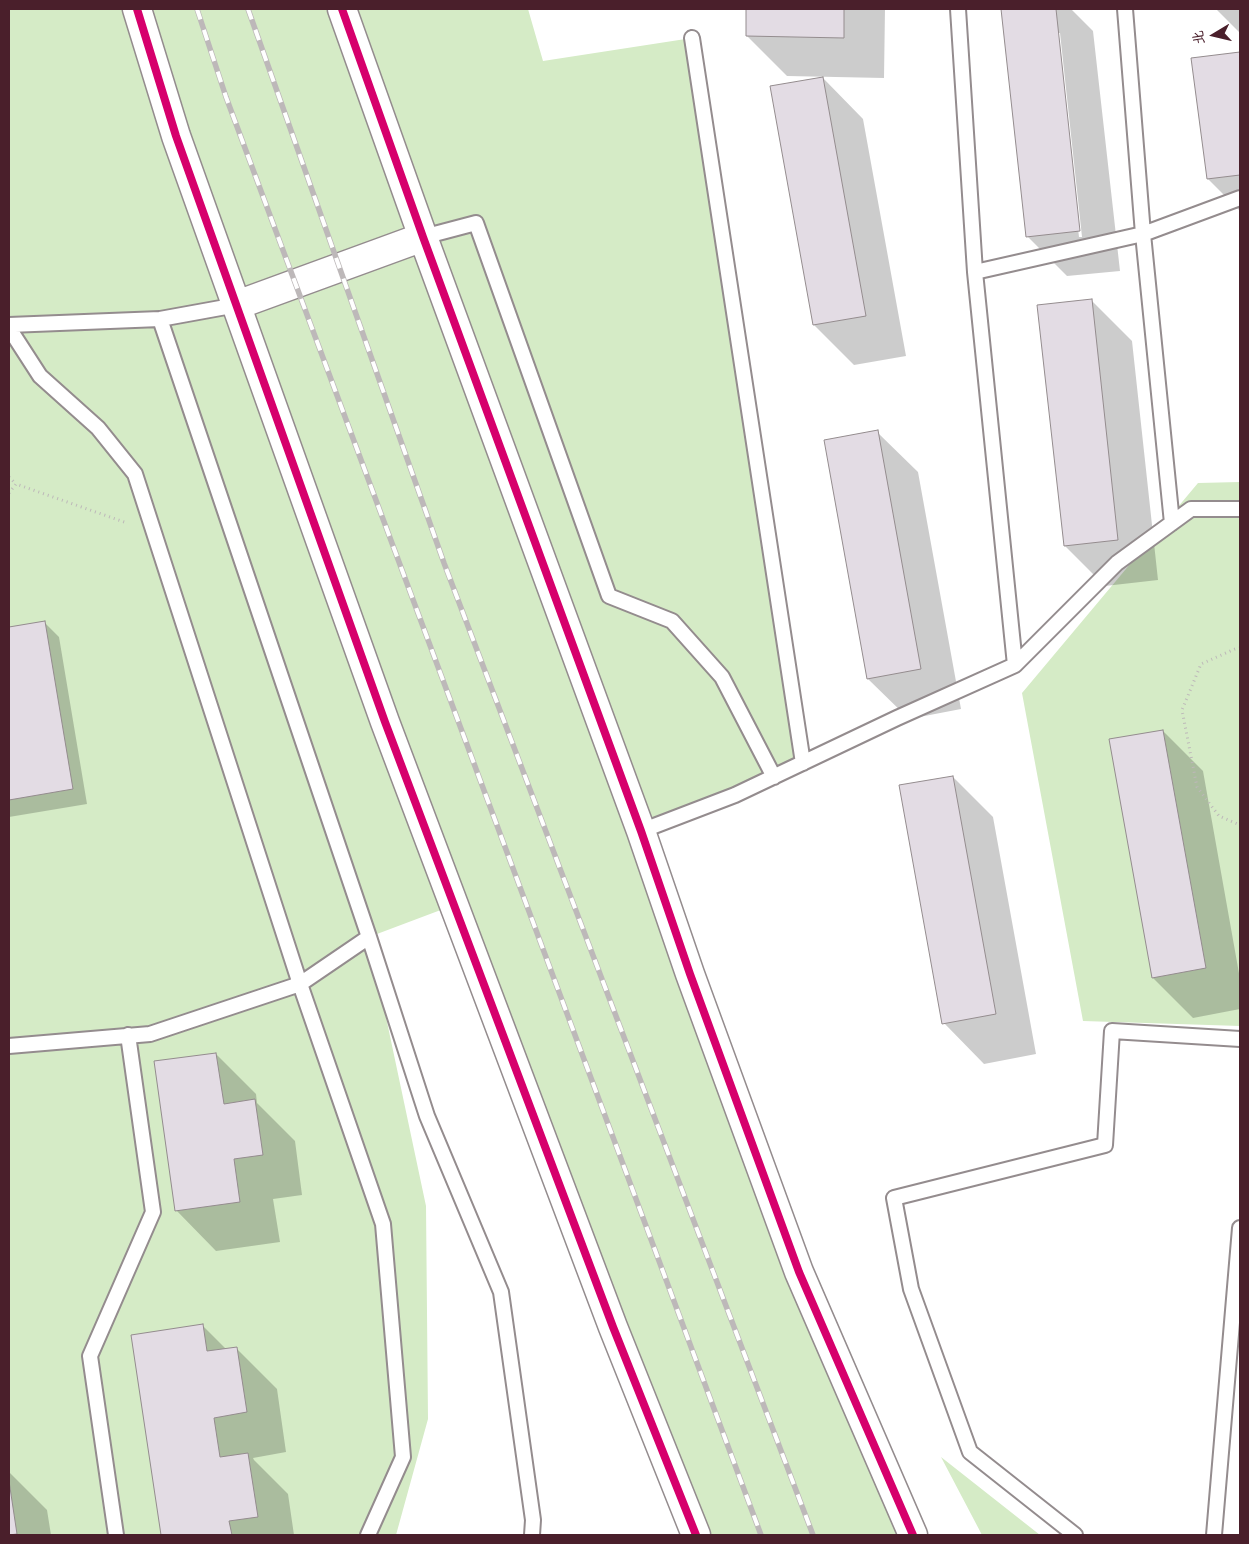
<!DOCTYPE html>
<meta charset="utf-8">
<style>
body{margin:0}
#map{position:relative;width:1249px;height:1544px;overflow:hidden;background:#fff;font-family:Itim,"LXGW WenKai TC",sans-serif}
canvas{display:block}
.frame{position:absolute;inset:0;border:10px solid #4a1f2b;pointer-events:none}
.north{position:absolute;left:1189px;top:10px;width:50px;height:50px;-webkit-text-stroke:4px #fff;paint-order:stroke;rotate:261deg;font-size:14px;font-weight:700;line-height:20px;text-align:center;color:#4a1f2b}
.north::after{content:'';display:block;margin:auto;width:18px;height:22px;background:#4a1f2b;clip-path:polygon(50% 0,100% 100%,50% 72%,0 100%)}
</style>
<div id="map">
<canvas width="1249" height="1544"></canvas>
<div class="frame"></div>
<div class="north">北</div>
</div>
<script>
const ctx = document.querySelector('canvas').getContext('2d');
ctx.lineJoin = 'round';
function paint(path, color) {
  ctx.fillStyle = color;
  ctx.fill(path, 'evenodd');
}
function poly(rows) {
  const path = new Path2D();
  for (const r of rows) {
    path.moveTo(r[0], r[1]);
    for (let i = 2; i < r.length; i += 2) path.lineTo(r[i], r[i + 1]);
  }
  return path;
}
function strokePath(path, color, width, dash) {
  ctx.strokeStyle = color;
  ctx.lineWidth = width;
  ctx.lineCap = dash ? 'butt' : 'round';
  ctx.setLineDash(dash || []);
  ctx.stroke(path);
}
paint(poly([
 [9,9,528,9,543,61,692,38,803,763,641,831,913,1535,696,1535,454,905,369,937,426,1206,428,1419,396,1535,9,1535],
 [1240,482,1240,1026,1083,1021,1022,693,1198,483],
 [941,1457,1040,1535,982,1535]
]), '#d5ebc6');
paint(poly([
 [748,9,885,9,884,78,787,76,747,36],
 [1002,9,1071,9,1093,31,1120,271,1067,276,1027,236],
 [1057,33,1060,33,1082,237,1079,237],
 [1216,9,1240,9,1240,33],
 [1240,53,1240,211,1208,179,1192,59],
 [823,78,863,119,906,356,854,365,814,325],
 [1091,300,1132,341,1158,580,1105,586,1065,546],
 [877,432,918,472,961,709,909,719,868,679],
 [44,622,59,637,87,804,9,817,9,628],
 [1163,731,1203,771,1240,979,1240,1009,1193,1018,1153,978],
 [953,777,993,817,1036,1054,984,1064,944,1023],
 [216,1054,256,1094,257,1103,295,1141,302,1195,273,1199,280,1242,216,1251,176,1210],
 [202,1325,227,1350,236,1348,277,1389,286,1452,253,1458,254,1460,288,1494,294,1535,162,1535,132,1336],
 [9,1472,47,1510,51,1535,9,1535]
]), '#0003');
const building = poly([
 [746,9,844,9,844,38,746,36,746,9],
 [1001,9,1056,9,1080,231,1026,237,1001,9],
 [1240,52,1240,175,1207,179,1191,58,1240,52],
 [823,77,866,316,813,325,770,86,823,77],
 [1092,299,1118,540,1064,546,1037,305,1092,299],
 [878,430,921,669,867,679,824,440,878,430],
 [45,621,73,789,9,800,9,627,45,621],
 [1163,730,1206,968,1152,978,1109,739,1163,730],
 [953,776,996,1014,942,1024,899,785,953,776],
 [216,1053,224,1104,255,1099,263,1155,234,1159,240,1202,175,1211,154,1061,216,1053],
 [203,1324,207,1351,237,1347,247,1412,214,1418,220,1457,248,1453,258,1517,229,1521,232,1535,161,1535,131,1335,203,1324],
 [9,1481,17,1534,9,1535,9,1481]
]);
paint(building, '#e3dce4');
strokePath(building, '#948c8e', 1);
const lane = poly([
 [958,9,975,272,1015,665],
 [1125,9,1143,234,1172,523],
 [692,38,803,763],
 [423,237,476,223,609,596,672,621,722,677,774,777],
 [975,272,1143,234,1240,198],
 [160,319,369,937,427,1116,501,1292,533,1520,532,1535],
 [9,325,160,319,237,305],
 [9,328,40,376,98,428,135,474,300,984,383,1224,403,1457,368,1535],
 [641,831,735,795,897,718,1015,665,1117,563,1191,509,1240,509],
 [9,1046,150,1034,300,984,369,937],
 [116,1535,90,1356,153,1212,128,1035],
 [1075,1535,970,1452,911,1289,894,1198,1105,1145,1112,1031,1240,1039],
 [1214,1535,1240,1228]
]);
const secondary = poly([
 [137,9,176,136,385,722,613,1327,696,1535],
 [342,9,423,237,641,831,690,974,799,1272,913,1535],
 [237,305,423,237]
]);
strokePath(lane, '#948c8e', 18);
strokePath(secondary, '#948c8e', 31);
strokePath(poly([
 [9,477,16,484],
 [9,493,16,484,127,523],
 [1240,648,1235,649,1201,664,1182,710,1197,787,1219,816,1240,825]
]), '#bdb8b9', 3, [1, 4]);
strokePath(lane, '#fff', 14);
strokePath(secondary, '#fff', 28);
const rail = poly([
 [197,9,226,97,761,1535],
 [248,9,444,563,813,1535]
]);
strokePath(rail, '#bdb8b9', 5.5);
strokePath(rail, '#fff', 4, [11]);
strokePath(poly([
 [137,9,176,136,385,722,613,1327,696,1535],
 [342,9,423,237,641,831,690,974,799,1272,913,1535]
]), '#d6006c', 8);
</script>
